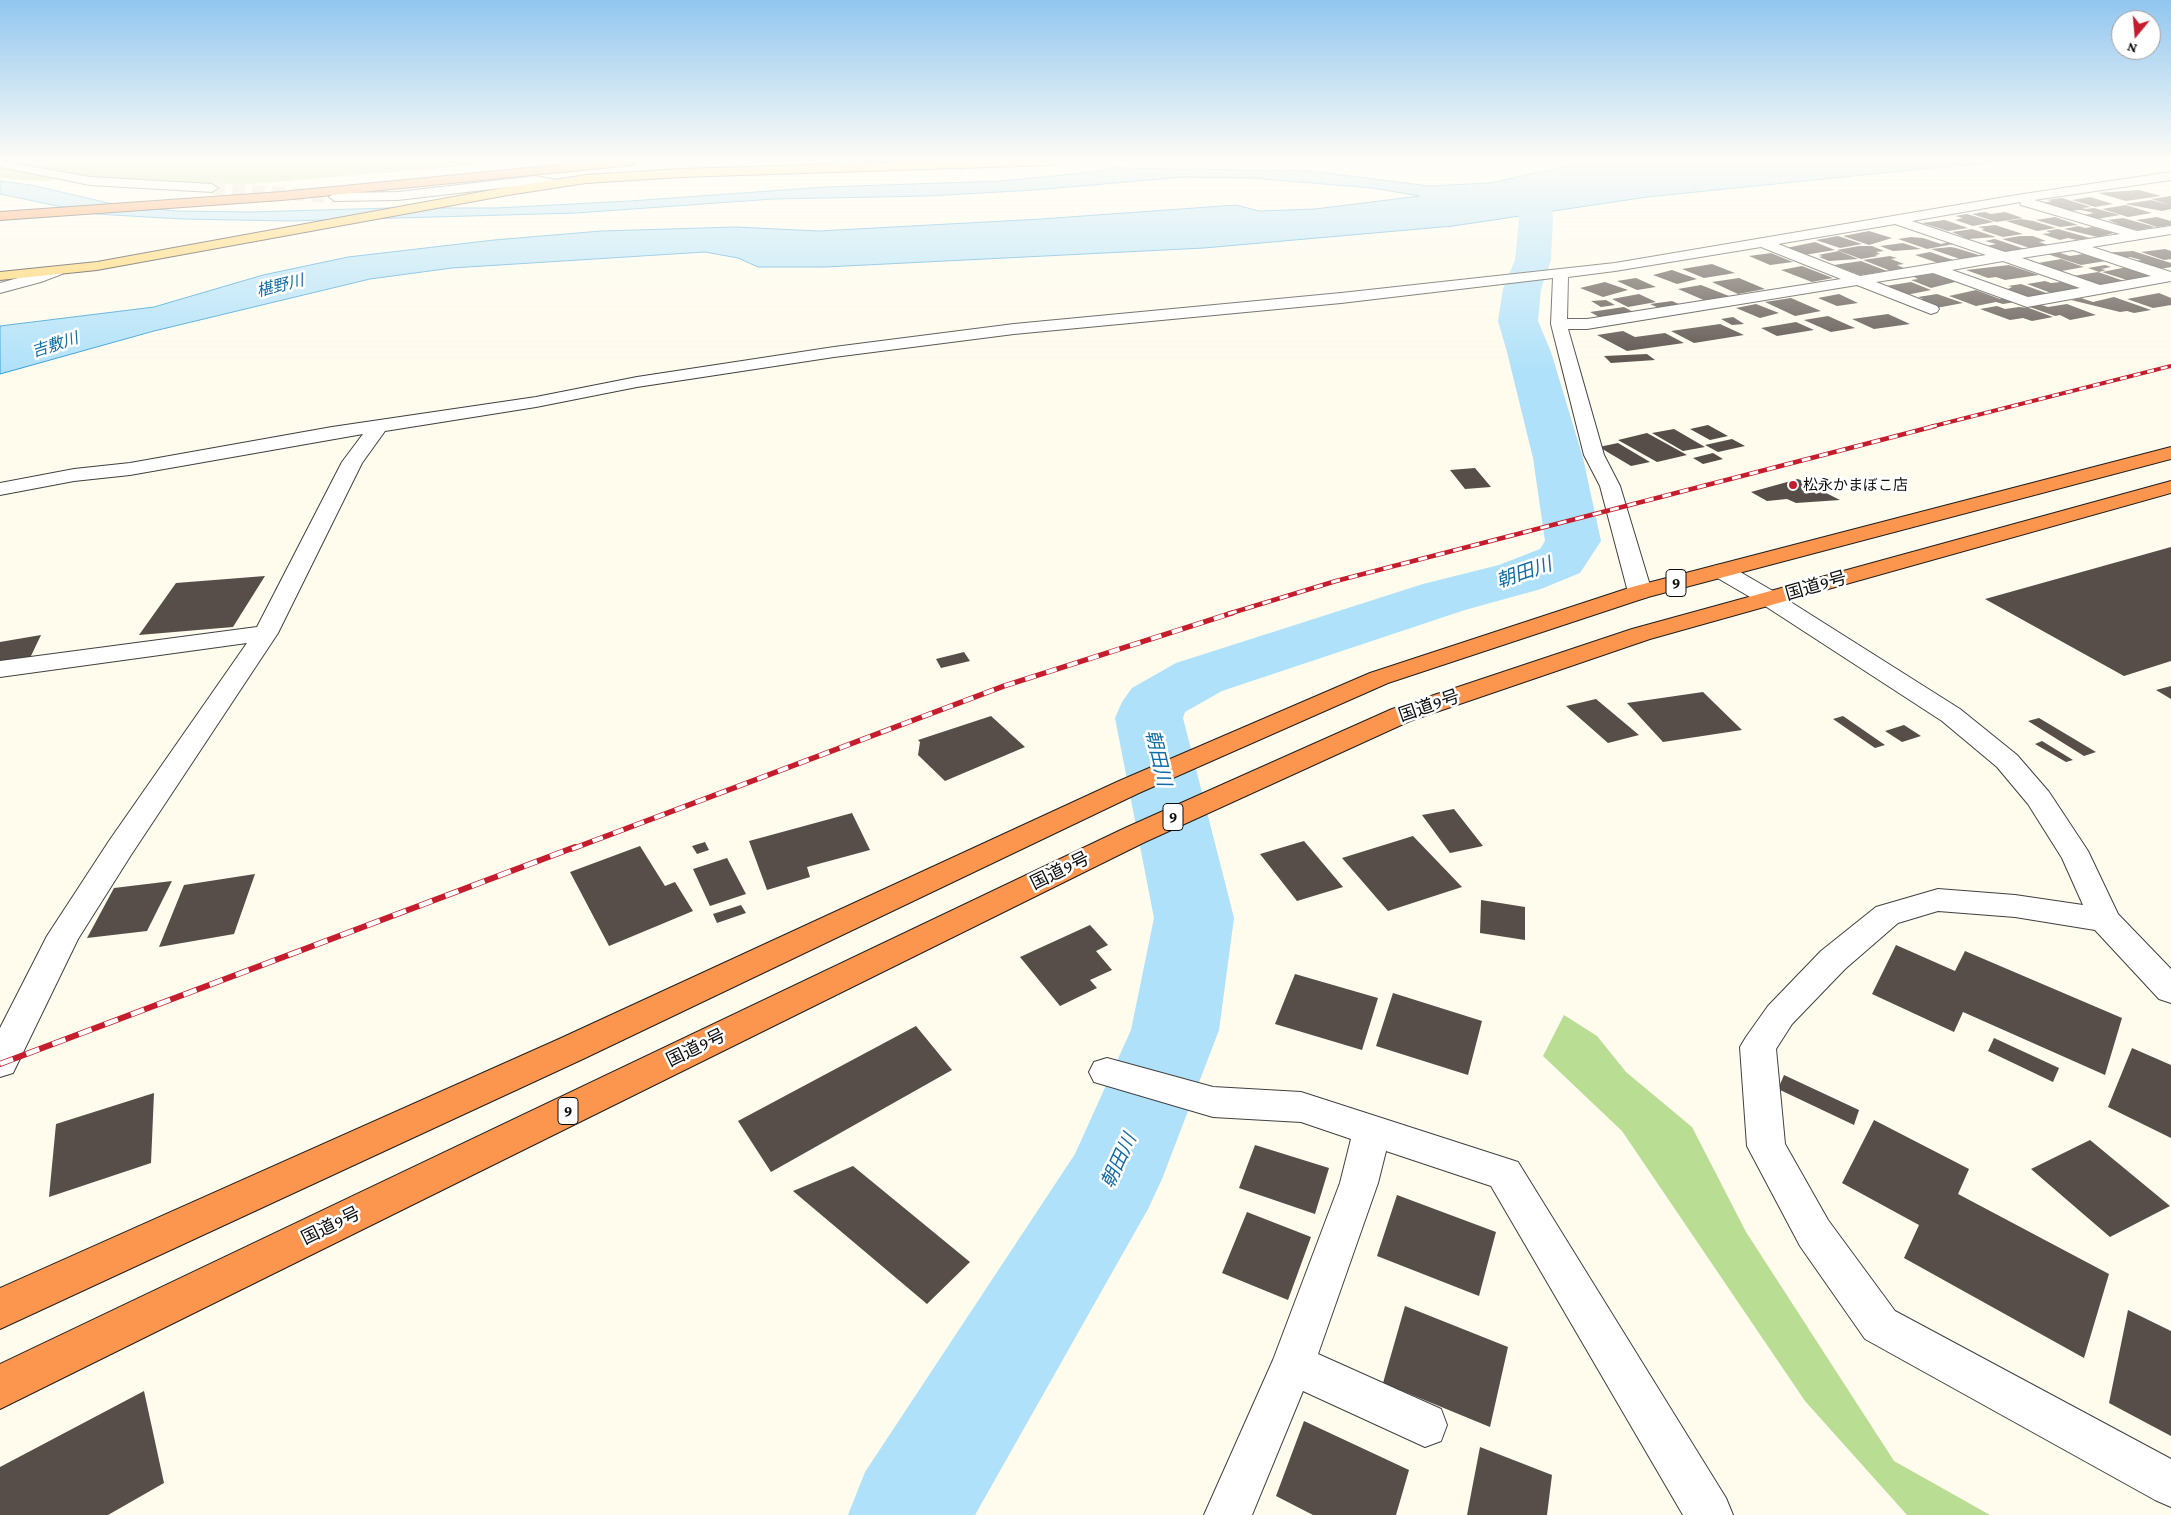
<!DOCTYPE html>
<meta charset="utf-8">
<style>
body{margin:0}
#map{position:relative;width:2171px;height:1515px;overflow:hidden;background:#fffbed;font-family:"Crimson Pro",serif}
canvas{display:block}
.north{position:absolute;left:2111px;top:10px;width:50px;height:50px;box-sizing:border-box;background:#fff;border:1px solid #9e9e9e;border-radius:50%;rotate:197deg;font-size:14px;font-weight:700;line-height:20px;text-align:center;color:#0d0d0d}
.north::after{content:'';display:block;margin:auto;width:18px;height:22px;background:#c51d2d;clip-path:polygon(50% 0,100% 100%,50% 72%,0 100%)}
</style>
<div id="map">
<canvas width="2171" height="1515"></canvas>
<div class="north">N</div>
</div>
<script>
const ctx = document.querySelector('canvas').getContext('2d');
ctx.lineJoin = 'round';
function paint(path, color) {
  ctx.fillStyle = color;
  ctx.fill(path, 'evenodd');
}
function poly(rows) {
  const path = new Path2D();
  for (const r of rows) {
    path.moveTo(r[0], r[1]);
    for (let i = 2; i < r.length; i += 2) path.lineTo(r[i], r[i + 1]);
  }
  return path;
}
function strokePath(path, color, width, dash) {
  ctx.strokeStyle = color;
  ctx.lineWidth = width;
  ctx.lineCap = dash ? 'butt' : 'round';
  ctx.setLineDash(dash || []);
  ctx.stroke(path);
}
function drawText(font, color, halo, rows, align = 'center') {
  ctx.font = font + ' "Crimson Pro","Noto Sans JP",serif';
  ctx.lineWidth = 5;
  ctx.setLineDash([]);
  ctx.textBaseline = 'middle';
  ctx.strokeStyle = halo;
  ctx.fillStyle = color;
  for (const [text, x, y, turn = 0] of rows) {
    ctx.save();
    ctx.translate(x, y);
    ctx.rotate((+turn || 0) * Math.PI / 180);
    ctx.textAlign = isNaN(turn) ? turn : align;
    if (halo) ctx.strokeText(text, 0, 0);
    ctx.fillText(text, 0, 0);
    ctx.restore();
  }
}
paint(poly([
 [0,161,526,161,250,184,141,183,90,179,73,174,49,181,21,180,0,177],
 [1564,1015,1597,1036,1626,1072,1692,1127,1746,1232,1894,1461,1990,1515,1907,1515,1805,1401,1622,1131,1543,1056]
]), '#b8dd93');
const water = poly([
 [1612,161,2001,161,1647,197,1453,226,1204,248,826,267,758,267,738,258,705,252,452,268,370,279,154,331,0,374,0,326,154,307,263,275,348,257,494,240,601,231,736,227,819,231,1041,219,1236,205,1259,211,1315,209,1420,196,1372,188,1251,178,1183,177,1035,190,927,196,774,199,576,213,291,221,181,219,96,214,0,194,0,181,31,185,113,204,176,211,250,212,390,208,496,208,630,201,826,187,1001,181,1084,173,1114,168,1311,171,1429,186,1490,183,1576,164,1612,161]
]);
paint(water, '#afe1fa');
strokePath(water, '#329cd5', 1);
paint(poly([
 [1535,189,1547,192,1551,199,1553,219,1551,260,1541,289,1538,321,1551,352,1583,458,1601,541,1580,573,1541,589,1465,610,1222,691,1185,712,1183,718,1234,918,1219,1030,1162,1179,1148,1209,975,1515,848,1515,865,1472,1075,1154,1131,1030,1154,918,1115,718,1122,702,1132,688,1176,663,1423,584,1499,565,1540,549,1545,541,1533,458,1507,352,1498,321,1503,289,1515,260,1519,219,1519,199,1523,192,1535,189]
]), '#afe1fa');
paint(poly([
 [2139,190,2161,196,2126,201,2098,193],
 [2171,196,2171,205,2151,199],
 [2090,197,2113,204,2095,207,2072,200],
 [2062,198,2091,207,2082,208,2086,209,2094,208,2120,215,2097,219,2084,215,2094,213,2081,210,2066,211,2043,203,2052,201,2047,200],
 [2151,200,2171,205,2171,209,2162,211,2125,204],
 [2126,205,2152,213,2128,217,2102,209],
 [1985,212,1991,214,2005,212,2023,218,1996,222,1972,214],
 [1967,214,1994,222,1973,226,1955,220,1963,218,1955,216],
 [2055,217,2078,225,2060,227,2036,220],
 [2157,217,2171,221,2171,225,2157,227,2136,220],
 [2123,218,2155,227,2139,230,2127,228,2108,220],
 [2021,219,2033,221,2056,228,2037,231,2006,221],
 [1945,220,1968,228,1948,231,1922,223],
 [1995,225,2023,234,2003,237,1981,230,1985,229,1978,227],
 [2078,226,2085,228,2092,227,2114,233,2098,237,2064,229],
 [1972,229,1996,237,1968,239,1952,232],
 [2058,229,2090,238,2077,240,2068,238,2060,240,2042,234,2051,233,2046,231],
 [1869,231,1892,238,1869,245,1843,236],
 [1838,236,1862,244,1840,248,1816,240],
 [2020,236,2033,236,2046,241,2039,242,2048,245,2030,248,2002,239],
 [1911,237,1923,238,1941,244,1949,242,1954,244,1927,249,1898,239],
 [1995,239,2025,249,2004,252,1986,246,1996,244,1985,241],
 [1815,242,1835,250,1804,255,1786,248],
 [1903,243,1921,249,1893,251,1880,246],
 [1859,246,1872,246,1884,251,1876,252,1880,254,1875,255,1878,256,1861,259,1837,250],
 [1950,247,1956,248,1982,256,1960,259,1931,249],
 [2165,249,2171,251,2171,259,2164,260,2141,252],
 [1839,251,1858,259,1829,261,1819,257,1823,256,1818,255],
 [2133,251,2171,263,2171,267,2154,270,2130,262,2141,260,2130,257,2117,259,2101,253],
 [1930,252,1953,260,1938,263,1915,255],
 [2057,252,2070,256,2083,254,2106,261,2081,265,2047,254],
 [1771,253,1793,262,1770,265,1749,256],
 [1890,256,1897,258,1891,259,1904,264,1897,265,1906,269,1891,271,1863,260],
 [2061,259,2084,267,2056,272,2038,265,2043,264,2038,263],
 [1861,261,1887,271,1860,275,1834,265],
 [1712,264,1735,273,1704,278,1682,269],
 [2009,265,2039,275,2005,280,1996,277,1988,278,1966,270],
 [2105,265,2111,267,2101,269,2106,270,2099,272,2088,268],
 [1802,266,1833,278,1812,282,1781,270],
 [2127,267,2147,273,2143,274,2149,276,2127,280,2102,272],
 [1672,270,1697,279,1677,284,1653,275],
 [2098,272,2124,281,2098,285,2073,276],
 [1936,273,1959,281,1931,288,1911,280,1918,279,1912,276],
 [1636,278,1656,287,1637,290,1617,281],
 [1739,278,1765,289,1738,294,1712,282],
 [2045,281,2051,283,2061,282,2080,288,2051,293,2027,284],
 [1605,282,1628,290,1603,297,1580,288],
 [1911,282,1931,290,1906,295,1886,286],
 [2021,284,2052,295,2024,298,2004,291,2012,287,2008,286],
 [1701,285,1729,296,1706,301,1678,289],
 [1976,290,2000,299,2004,298,2015,302,2003,304,1996,302,1976,306,1949,296],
 [2159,293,2171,298,2171,305,2153,308,2127,299],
 [1639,294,1656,302,1628,307,1612,299],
 [1839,294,1858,303,1837,306,1818,298],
 [1937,294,1963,303,1936,308,1916,300,1923,299,1918,297],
 [2114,297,2151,310,2134,313,2127,311,2120,312,2071,300,2081,298,2093,302],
 [1791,298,1821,311,1795,316,1765,302],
 [1606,300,1615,305,1601,307,1591,301],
 [1672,301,1681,305,1659,308,1650,304],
 [1756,304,1779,313,1760,318,1736,308],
 [2038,304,2048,307,2067,304,2096,315,2070,320,2060,315,2055,316,2027,306],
 [1997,306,2005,309,2019,307,2029,308,2053,317,2032,321,2023,318,2010,320,1980,309],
 [1624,307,1635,313,1601,318,1590,312],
 [1888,314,1910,324,1874,329,1852,319],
 [1828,316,1855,328,1831,332,1804,320],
 [1733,317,1744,324,1732,325,1721,319],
 [1796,322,1814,330,1777,336,1761,328],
 [1720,324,1744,335,1694,343,1671,331],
 [1623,331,1635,337,1665,333,1684,343,1627,351,1597,335],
 [1647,354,1655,360,1611,363,1604,356],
 [1708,425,1728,436,1710,440,1690,429],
 [1674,429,1705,447,1683,451,1652,433],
 [1647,433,1687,455,1657,462,1618,440],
 [1732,439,1745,446,1718,452,1705,445],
 [1618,443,1650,462,1631,466,1599,447],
 [1713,453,1723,459,1703,464,1693,458],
 [1475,468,1491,487,1465,489,1450,470],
 [1798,479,1840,500,1796,503,1787,499,1767,501,1751,492],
 [2171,547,2171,661,2124,676,1985,599],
 [265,576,233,627,139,635,176,583],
 [41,635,30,658,0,663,0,642],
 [964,652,970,661,941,668,936,659],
 [2171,686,2171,699,2156,690],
 [1703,692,1742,730,1663,742,1627,703],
 [1596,699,1639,735,1608,743,1566,706],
 [991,716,1025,747,945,781,918,755,920,742,918,740],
 [1843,716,1885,745,1875,748,1833,719],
 [2039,718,2096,752,2084,756,2028,721],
 [1904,725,1921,736,1902,742,1885,731],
 [2042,741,2073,760,2066,762,2035,744],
 [1454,809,1483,846,1450,853,1422,815],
 [852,813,870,850,807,867,810,877,767,890,749,841],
 [1413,836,1462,887,1388,911,1342,858],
 [1304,841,1343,887,1297,901,1260,854],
 [705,842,709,850,697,854,692,846],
 [640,846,665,886,675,882,693,911,609,946,570,872],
 [727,858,746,894,710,906,693,869],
 [255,874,234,934,159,947,184,885],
 [172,881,147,931,87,938,114,888],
 [1481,900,1525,907,1525,940,1480,933],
 [741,905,746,913,717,923,713,914],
 [1090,925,1108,945,1096,951,1112,970,1090,980,1097,988,1060,1006,1020,957],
 [1896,945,1955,971,1965,951,2122,1018,2105,1075,1963,1012,1954,1032,1872,994],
 [1295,974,1378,998,1362,1050,1275,1024],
 [1393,993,1482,1021,1468,1075,1376,1046],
 [916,1026,952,1070,771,1172,738,1121],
 [1994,1038,2059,1068,2053,1082,1988,1051],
 [2132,1048,2171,1065,2171,1138,2108,1107],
 [1784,1075,1859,1110,1854,1125,1778,1089],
 [154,1093,151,1163,49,1197,56,1124],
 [1874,1120,1969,1169,1958,1194,2109,1274,2084,1358,1904,1258,1919,1225,1842,1183],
 [2090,1140,2170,1206,2110,1237,2031,1169],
 [1255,1145,1329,1168,1315,1214,1239,1188],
 [853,1166,970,1262,927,1304,793,1191],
 [1397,1195,1496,1232,1479,1296,1377,1256],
 [1247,1212,1311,1237,1288,1300,1222,1273],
 [1405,1306,1508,1347,1490,1427,1383,1383],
 [2128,1310,2171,1331,2171,1436,2109,1403],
 [144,1391,164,1483,108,1515,0,1515,0,1467],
 [1304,1421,1409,1470,1396,1515,1313,1515,1276,1496],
 [1480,1447,1552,1475,1547,1515,1467,1515]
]), '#574d49');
strokePath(poly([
 [212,188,335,197]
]), '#dbd7cb', 13, [13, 7]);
const minor = poly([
 [0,161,90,177,212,184,218,188,212,192,90,185,0,167,0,161],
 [2171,172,2171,180,2034,200,2137,231,2171,226,2171,234,2092,247,2171,272,2171,281,2027,307,1933,273,1876,282,1937,306,1939,309,1937,312,1931,314,1857,285,1587,329,1568,329,1604,455,1620,486,1652,592,1648,597,1640,599,1632,597,1628,592,1600,486,1584,455,1551,324,1553,278,1341,303,1014,334,834,357,637,387,536,407,385,431,362,463,278,633,131,855,78,939,13,1073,0,1077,0,1028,47,936,109,841,247,643,0,677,0,661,257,627,342,462,363,434,130,475,74,481,0,495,0,483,74,469,130,463,332,427,536,397,637,377,834,347,1014,324,1341,293,1615,263,2017,195,2171,172],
 [2020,202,2021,205,2120,234,2005,252,1912,221,2020,202],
 [1895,224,1986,255,1860,276,1778,244,1895,224],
 [1761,247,1841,279,1587,319,1567,319,1568,277,1615,271,1761,247],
 [2073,250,2151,276,2100,285,2022,258,2073,250],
 [2003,261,2080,288,2028,297,1952,270,2003,261],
 [535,176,557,180,559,183,553,187,535,184,398,200,335,201,329,197,335,193,398,192,535,176],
 [57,267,62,268,64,271,62,274,41,282,0,293,0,283,57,267],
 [1722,564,1730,566,1778,594,1960,709,2017,755,2049,792,2088,851,2118,914,2171,969,2171,1003,2159,999,2095,930,2015,917,1938,911,1898,923,1845,969,1792,1024,1776,1049,1785,1144,1828,1220,1895,1311,2171,1459,2171,1507,2155,1500,1865,1339,1800,1246,1747,1146,1740,1047,1746,1037,1768,1006,1821,951,1876,907,1938,889,2015,895,2083,905,2062,858,2028,804,1997,767,1942,721,1762,604,1714,576,1711,571,1714,566,1722,564],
 [1107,1058,1213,1087,1301,1092,1518,1162,1726,1498,1733,1515,1683,1515,1491,1186,1386,1151,1378,1183,1318,1354,1441,1409,1447,1425,1441,1441,1425,1447,1303,1391,1252,1515,1204,1515,1273,1360,1340,1183,1351,1139,1301,1122,1213,1117,1094,1082,1089,1072,1094,1062,1107,1058]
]);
const major = poly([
 [953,161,1057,161,1051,165,681,177,586,183,508,195,97,270,0,280,0,272,97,262,508,187,586,175,681,169,953,161]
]);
const highway = poly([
 [600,161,638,161,632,165,282,200,0,220,0,212,282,192,600,161],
 [2171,447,2171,459,1648,597,1388,683,1139,793,583,1059,0,1329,0,1288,559,1039,1119,781,1370,673,1632,587,2171,447],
 [2171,481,2171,493,1650,639,1410,721,1145,842,0,1409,0,1364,1125,828,1392,709,1632,629,2171,481]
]);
strokePath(minor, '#404040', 2);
strokePath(major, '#1e1e1e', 2);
strokePath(highway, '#1e1e1e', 2);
paint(minor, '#fff');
paint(major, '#ffd05d');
paint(highway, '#fc954e');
const railFar3 = poly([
 [1930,427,2171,366]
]);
const railFar2 = poly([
 [1228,614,1336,581,1935,426]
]);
const railFar1 = poly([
 [572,849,1004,686,1232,613]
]);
const rail = poly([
 [0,1064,575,847]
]);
strokePath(railFar3, '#c51d2d', 4);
strokePath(railFar2, '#c51d2d', 4.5);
strokePath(railFar1, '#c51d2d', 5.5);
strokePath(rail, '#c51d2d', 6);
strokePath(railFar3, '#fff', 2.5, [7]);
strokePath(railFar2, '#fff', 3, [9]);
strokePath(railFar1, '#fff', 4, [11]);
strokePath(rail, '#fff', 4.5, [14]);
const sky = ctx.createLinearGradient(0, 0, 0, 373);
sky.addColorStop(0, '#91c6ef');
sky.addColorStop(0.43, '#fffdf7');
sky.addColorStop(1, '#fffdf700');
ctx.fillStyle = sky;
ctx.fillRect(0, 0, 2171, 373);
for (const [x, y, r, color] of [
 [1793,485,5,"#c51d2d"]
]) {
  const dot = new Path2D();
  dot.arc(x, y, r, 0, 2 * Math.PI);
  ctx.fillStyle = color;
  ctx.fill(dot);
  strokePath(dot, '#fff', 2);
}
drawText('15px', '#0d0d0d', '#fff', [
 ["松永かまぼこ店",1803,485]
], 'left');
drawText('italic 16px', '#0f6ca6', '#fff', [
 ["椹野川",280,286,-14],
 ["吉敷川",55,345,-18]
]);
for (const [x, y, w] of [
 [1676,583,20],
 [1173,817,20],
 [568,1111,20]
]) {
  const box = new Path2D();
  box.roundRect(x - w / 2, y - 13.5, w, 27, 4);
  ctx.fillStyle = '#fff';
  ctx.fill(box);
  strokePath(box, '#0d0d0d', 1);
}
drawText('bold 16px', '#0d0d0d', null, [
 ["9",1676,583],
 ["9",1173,817],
 ["9",568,1111]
]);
drawText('18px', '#0d0d0d', '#fff', [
 ["国道9号",1816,586,-16],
 ["国道9号",1429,706,-19],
 ["国道9号",1060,871,-26],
 ["国道9号",696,1048,-26],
 ["国道9号",331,1226,-26]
]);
drawText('italic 19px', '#0f6ca6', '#fff', [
 ["朝田川",1524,573,-19],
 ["朝田川",1158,758,77],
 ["朝田川",1119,1161,-65]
]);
</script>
